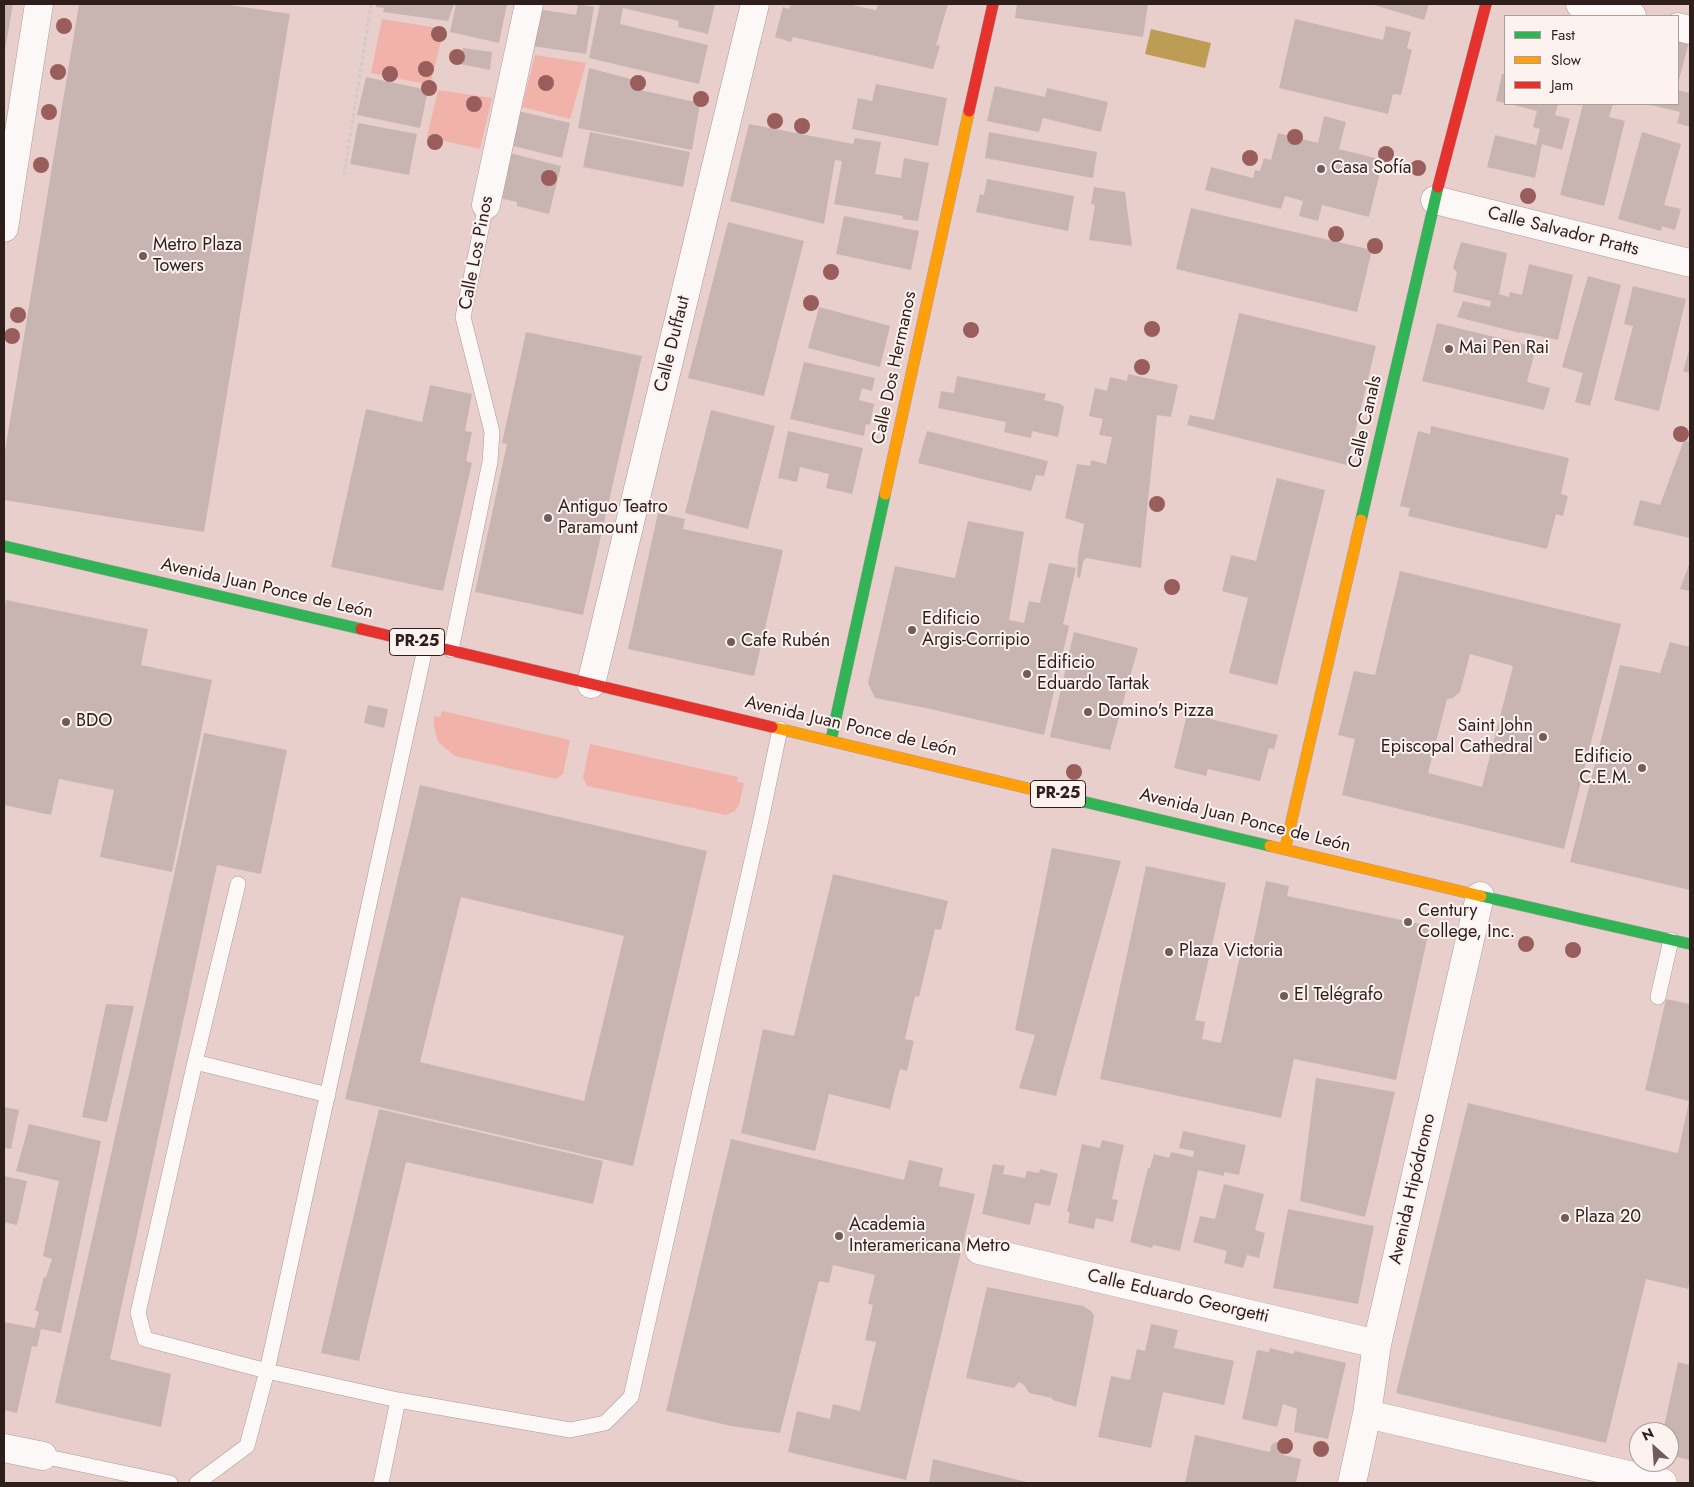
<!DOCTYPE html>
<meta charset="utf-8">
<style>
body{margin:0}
#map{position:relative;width:1694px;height:1487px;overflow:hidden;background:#e8cfcc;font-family:Jost,sans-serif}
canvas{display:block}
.frame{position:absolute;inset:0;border:5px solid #2f1f1c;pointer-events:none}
.legend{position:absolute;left:1504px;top:15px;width:175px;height:90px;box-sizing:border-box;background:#fcf2f0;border:1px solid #aa9e9b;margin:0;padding:6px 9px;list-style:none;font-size:15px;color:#2f1f1c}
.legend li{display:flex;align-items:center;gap:10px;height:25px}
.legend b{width:25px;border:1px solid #aa9e9b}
.north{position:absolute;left:1629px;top:1422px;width:50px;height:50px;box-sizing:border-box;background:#fcf2f0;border:1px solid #aa9e9b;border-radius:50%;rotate:334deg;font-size:14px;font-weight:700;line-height:20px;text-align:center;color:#2f1f1c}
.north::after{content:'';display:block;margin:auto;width:18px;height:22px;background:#705d5a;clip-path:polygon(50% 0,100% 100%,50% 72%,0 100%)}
</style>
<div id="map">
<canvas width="1694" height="1487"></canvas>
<div class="frame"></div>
<ul class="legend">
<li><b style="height:6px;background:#30b455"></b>Fast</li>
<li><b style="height:6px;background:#ff9f0a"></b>Slow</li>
<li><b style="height:6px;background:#e5322d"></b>Jam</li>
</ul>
<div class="north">N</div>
</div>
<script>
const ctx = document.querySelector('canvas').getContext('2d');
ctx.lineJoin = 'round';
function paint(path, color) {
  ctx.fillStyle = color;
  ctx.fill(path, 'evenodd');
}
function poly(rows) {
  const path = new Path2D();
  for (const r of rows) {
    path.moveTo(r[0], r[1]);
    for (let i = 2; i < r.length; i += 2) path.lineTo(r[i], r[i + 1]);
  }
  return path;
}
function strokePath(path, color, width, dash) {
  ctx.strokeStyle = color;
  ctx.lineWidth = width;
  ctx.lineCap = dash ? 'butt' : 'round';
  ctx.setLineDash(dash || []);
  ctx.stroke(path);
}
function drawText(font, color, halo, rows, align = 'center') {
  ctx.font = font + ' Jost,sans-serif';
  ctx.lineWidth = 4;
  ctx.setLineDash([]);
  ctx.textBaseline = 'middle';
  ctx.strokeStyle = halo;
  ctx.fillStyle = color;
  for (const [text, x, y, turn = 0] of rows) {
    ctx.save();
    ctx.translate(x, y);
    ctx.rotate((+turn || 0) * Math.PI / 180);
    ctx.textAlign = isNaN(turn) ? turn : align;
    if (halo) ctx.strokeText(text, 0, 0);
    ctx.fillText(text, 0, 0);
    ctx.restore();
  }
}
paint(poly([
 [382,19,444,29,430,85,371,73],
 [535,55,586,63,570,119,522,107],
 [438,90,492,98,480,149,427,137],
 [442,711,570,740,563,774,556,779,455,756,438,742,434,726,434,716,440,717],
 [590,744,738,777,737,782,744,783,739,805,735,811,726,815,587,786,583,777]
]), '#f0b2a9');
paint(poly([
 [1151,29,1211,43,1205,68,1145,54]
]), '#bd9d54');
paint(poly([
 [4,4,13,4,5,50,4,50],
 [79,4,223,4,290,14,204,532,4,500,4,457],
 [376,4,454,4,448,21,383,12,384,8,376,7],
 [456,4,507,4,499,43,450,32],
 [578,4,594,7,586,54,532,46,537,9,576,15],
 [600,4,715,4,708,34,678,27,679,21,623,8,620,24,708,45,699,84,589,58],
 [791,4,847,4,876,10,878,4,948,4,936,45,940,46,933,69,793,37,791,42,775,37,783,7,789,9],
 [1017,4,1148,4,1143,37,1015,18],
 [1371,4,1429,4,1424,20],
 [1295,19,1383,40,1386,26,1411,32,1407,48,1412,50,1401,95,1393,94,1388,114,1279,88],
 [1678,33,1690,38,1678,84],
 [463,48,492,52,490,70,460,64],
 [589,68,642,82,640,90,700,103,692,150,578,128],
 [1502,74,1505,74,1505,103,1496,101],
 [366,77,428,90,420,128,357,115],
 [876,84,947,98,938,146,852,129,858,98,872,101],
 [995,86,1045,97,1047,88,1108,102,1101,132,1043,118,1039,132,987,121],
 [1678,90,1690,93,1690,127,1677,123,1680,112,1647,104,1678,104],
 [1510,104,1558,104,1555,115,1570,119,1562,150,1542,144,1535,178,1487,167,1495,135,1536,145,1540,129,1533,127,1537,111],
 [1583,104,1613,104,1609,117,1625,121,1604,206,1560,195],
 [518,111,570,123,562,158,509,145],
 [1324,116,1346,122,1339,149,1383,160,1369,217,1322,205,1318,221,1299,216,1303,201,1285,196,1281,209,1205,190,1211,167,1253,178,1255,170,1260,171,1264,158,1271,160,1278,133,1318,143],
 [358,123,417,134,409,175,350,164],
 [749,124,853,144,855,138,881,142,875,174,901,178,904,158,929,163,918,221,902,219,903,216,834,204,842,161,835,160,824,224,730,201],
 [590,132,690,152,683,187,583,167],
 [989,132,1097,152,1093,178,985,158],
 [1642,132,1681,144,1664,205,1681,209,1675,230,1662,226,1661,231,1618,219],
 [506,152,561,166,549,214,517,206,517,202,494,197],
 [987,179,1074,196,1068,231,976,212,980,194,984,195],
 [1094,187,1125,192,1132,246,1089,240,1095,205,1091,204],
 [1191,208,1372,250,1357,312,1176,269],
 [844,216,919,231,911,270,836,254],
 [728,222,804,241,764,396,688,378],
 [1461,242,1507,253,1499,294,1509,297,1510,292,1522,295,1529,264,1573,275,1558,340,1520,332,1520,333,1457,317,1463,301,1490,307,1491,301,1453,292,1457,272,1453,268],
 [1588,276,1621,285,1590,406,1575,402,1583,373,1562,367],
 [1633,286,1686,299,1659,411,1614,400,1633,326,1624,324],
 [819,307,890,326,880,367,808,348],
 [1239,313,1376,346,1347,465,1187,425,1190,415,1214,420],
 [1437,323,1536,347,1527,382,1550,388,1544,410,1422,381],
 [526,332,642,356,583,615,475,592,507,444,502,443],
 [1690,347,1690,373,1683,371],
 [804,362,875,378,872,391,862,388,859,400,874,404,870,425,866,424,864,436,790,419],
 [1128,374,1178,385,1171,417,1157,415,1141,568,1086,558,1083,562,1080,578,1077,577,1078,557,1084,524,1065,518,1077,464,1090,466,1091,460,1106,464,1112,437,1099,435,1103,419,1089,416,1095,388,1107,391,1110,377,1127,381],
 [957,376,1046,394,1044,400,1061,404,1064,407,1058,437,1032,431,1031,438,1004,432,1006,422,938,408,941,391,954,393],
 [430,385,472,394,465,431,472,432,466,461,472,463,443,591,331,567,366,409,422,422],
 [711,410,775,426,748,529,685,513],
 [1431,426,1569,458,1561,494,1568,496,1563,516,1556,514,1547,549,1408,516,1410,508,1400,506,1418,431,1430,434],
 [788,431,863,448,852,494,826,488,829,474,800,467,797,482,778,478],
 [927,431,1048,461,1044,476,1036,475,1031,491,918,463],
 [1684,440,1690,442,1690,538,1633,525,1640,500,1660,505],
 [1277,478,1325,490,1277,685,1229,673,1248,598,1222,591,1231,555,1256,561],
 [658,513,685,519,683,529,783,550,754,676,628,649],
 [968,521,1024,532,1009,620,1024,623,1029,601,1040,603,1049,563,1076,568,1063,624,1069,626,1044,735,926,708,875,698,868,683,895,566,955,578],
 [1690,562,1690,591,1680,589],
 [1400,571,1621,624,1564,849,1342,795,1355,739,1338,735,1354,671,1375,675],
 [1470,654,1513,666,1482,787,1428,773,1447,699,1453,698,1460,692],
 [6,600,148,629,141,665,212,680,172,872,100,857,114,790,59,779,51,815,4,805,4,610],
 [1074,632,1138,648,1110,750,1050,737],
 [1670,642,1690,647,1690,890,1570,862,1620,665,1660,673],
 [368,705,388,709,384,728,364,723],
 [1189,706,1211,711,1210,719,1278,735,1274,749,1269,748,1260,781,1208,769,1206,776,1174,768],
 [204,733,287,750,261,874,217,865,110,1359,171,1374,161,1427,55,1403,178,857],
 [420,785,707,851,633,1166,345,1099],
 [461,897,624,936,584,1101,420,1062],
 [1052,848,1121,861,1056,1096,1019,1088,1035,1035,1015,1030],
 [1146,866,1226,883,1195,1020,1205,1022,1202,1039,1221,1043,1242,947,1252,949,1266,881,1289,886,1287,896,1430,926,1396,1080,1294,1059,1281,1118,1100,1079],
 [833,874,948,901,941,930,935,929,919,997,915,996,905,1039,914,1041,907,1071,900,1069,890,1109,829,1094,815,1151,741,1133,763,1029,794,1036],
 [1666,999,1690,1004,1690,1156,1678,1153,1689,1101,1645,1090],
 [106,1004,134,1006,107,1122,82,1117],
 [1316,1078,1395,1092,1365,1217,1300,1201],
 [1468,1103,1690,1156,1690,1280,1688,1289,1646,1279,1606,1443,1396,1393],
 [4,1107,19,1110,11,1149,4,1148],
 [379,1109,603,1161,593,1204,406,1162,359,1361,321,1353],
 [29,1124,101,1141,61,1333,41,1329,37,1347,32,1346,17,1413,4,1410,4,1322,35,1328,39,1312,35,1310,44,1277,46,1277,52,1259,43,1256,59,1181,16,1171],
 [1183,1131,1246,1145,1239,1175,1224,1172,1224,1176,1198,1170,1180,1251,1153,1245,1152,1248,1130,1242,1148,1168,1150,1168,1154,1154,1169,1158,1171,1152,1193,1157,1194,1151,1179,1148],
 [731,1139,904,1180,909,1160,943,1168,939,1186,975,1194,906,1480,788,1452,797,1411,830,1419,833,1404,860,1411,876,1342,865,1340,873,1305,868,1304,875,1275,833,1265,829,1283,819,1281,780,1433,731,1426,666,1411],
 [1102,1140,1124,1145,1112,1199,1118,1200,1113,1222,1096,1218,1094,1229,1068,1223,1070,1212,1067,1212,1082,1144,1100,1148],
 [993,1164,1005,1166,1003,1174,1025,1178,1027,1171,1039,1173,1040,1169,1058,1174,1050,1206,1035,1203,1030,1225,982,1214],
 [4,1176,27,1181,17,1225,4,1222],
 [1224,1184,1264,1194,1255,1230,1265,1233,1259,1258,1247,1255,1243,1268,1224,1263,1227,1251,1193,1242,1200,1216,1215,1219],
 [1288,1209,1374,1226,1358,1304,1273,1288],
 [987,1287,1083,1306,1091,1311,1094,1315,1093,1323,1076,1407,1053,1400,1052,1398,1029,1393,1024,1385,1019,1382,1014,1388,966,1378],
 [1151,1324,1178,1330,1174,1348,1234,1361,1224,1405,1163,1392,1151,1448,1098,1437,1111,1376,1130,1380,1137,1349,1145,1351],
 [1270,1348,1293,1354,1295,1351,1346,1363,1328,1439,1294,1432,1297,1409,1283,1404,1277,1427,1242,1419,1257,1350,1269,1352],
 [1678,1362,1690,1365,1690,1460,1669,1455,1669,1432,1663,1432],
 [1195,1435,1270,1452,1271,1446,1275,1442,1281,1443,1285,1446,1283,1455,1301,1459,1296,1483,1185,1483],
 [933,1459,1031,1483,929,1483]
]), '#c8b5b2');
const lane = poly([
 [451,650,490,462,492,432,463,317,486,205],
 [1658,997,1671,940],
 [195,1062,328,1095],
 [398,1400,267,1371,426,644],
 [43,1456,170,1483],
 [197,1483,247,1446,267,1371,145,1339,138,1313,195,1062,238,884],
 [381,1483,398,1400,570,1430,605,1423,631,1397,761,820,780,729]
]);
const street = poly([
 [1580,4,1632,16],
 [1678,27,1690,30],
 [1435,200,1690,263],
 [486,205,529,4],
 [4,228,39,4],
 [591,684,755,4],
 [979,1250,1377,1344],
 [1367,1414,1663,1483],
 [4,1448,43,1456],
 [1352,1483,1367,1414,1377,1344,1480,896]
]);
const fast = poly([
 [1361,520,1438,187],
 [4,546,361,629],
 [831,740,885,494],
 [1043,792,1270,846],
 [1481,896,1690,944]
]);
const slow = poly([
 [885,494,969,111],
 [772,727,1043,792],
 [1270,846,1481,896],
 [1285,849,1361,520]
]);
const jam = poly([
 [969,111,993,4],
 [1438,187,1486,4],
 [361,629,772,727]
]);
strokePath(lane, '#ad9a97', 16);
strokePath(street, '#ad9a97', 29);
strokePath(fast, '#ad9a97', 12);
strokePath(slow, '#ad9a97', 12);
strokePath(jam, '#ad9a97', 12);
strokePath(poly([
 [344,175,371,4]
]), '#d2cbca', 3, [4, 2.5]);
strokePath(lane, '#fcf8f7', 15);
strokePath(street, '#fcf8f7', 28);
strokePath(fast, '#30b455', 11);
strokePath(slow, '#ff9f0a', 11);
strokePath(jam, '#e5322d', 11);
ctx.fillStyle = '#995d5c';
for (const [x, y] of [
 [64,26],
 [439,34],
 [457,57],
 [426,69],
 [58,72],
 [390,74],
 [546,83],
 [638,83],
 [429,88],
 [701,99],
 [474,104],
 [49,112],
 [775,121],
 [802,126],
 [1295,137],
 [435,142],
 [1386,154],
 [1250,158],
 [41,165],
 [1418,168],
 [549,178],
 [1528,196],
 [1336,234],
 [1375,246],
 [831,272],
 [811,303],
 [18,315],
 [1152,329],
 [971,330],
 [12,336],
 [1142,367],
 [1681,434],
 [1157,504],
 [1172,587],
 [1074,772],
 [1526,944],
 [1573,950],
 [1285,1446],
 [1321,1449]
]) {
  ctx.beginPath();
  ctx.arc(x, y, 8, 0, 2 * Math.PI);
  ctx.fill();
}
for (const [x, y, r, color] of [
 [1321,169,5,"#705d5a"],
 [143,256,5,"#705d5a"],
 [1449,349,5,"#705d5a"],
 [548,518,5,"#705d5a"],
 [912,630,5,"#705d5a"],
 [731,642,5,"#705d5a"],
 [1027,674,5,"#705d5a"],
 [1088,712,5,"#705d5a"],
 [66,722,5,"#705d5a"],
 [1543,737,5,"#705d5a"],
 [1642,768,5,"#705d5a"],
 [1408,922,5,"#705d5a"],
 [1169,952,5,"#705d5a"],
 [1284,996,5,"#705d5a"],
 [1565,1218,5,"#705d5a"],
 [839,1236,5,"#705d5a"]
]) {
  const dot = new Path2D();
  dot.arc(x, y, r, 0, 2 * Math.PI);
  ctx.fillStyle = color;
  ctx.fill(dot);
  strokePath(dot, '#fcf2f0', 2);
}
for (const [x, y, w] of [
 [417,642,55],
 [1058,794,55]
]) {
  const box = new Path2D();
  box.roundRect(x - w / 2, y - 13.5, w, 27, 4);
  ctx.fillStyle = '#fcf2f0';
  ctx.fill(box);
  strokePath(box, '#2f1f1c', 1);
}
drawText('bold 16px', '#2f1f1c', null, [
 ["PR-25",417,642],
 ["PR-25",1058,794]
]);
drawText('18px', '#2f1f1c', '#fcf2f0', [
 ["Casa Sofía",1331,169],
 ["Metro Plaza",153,246],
 ["Towers",153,267],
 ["Mai Pen Rai",1459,349],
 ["Antiguo Teatro",558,508],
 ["Paramount",558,529],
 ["Edificio",922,620],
 ["Argis-Corripio",922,641],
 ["Cafe Rubén",741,642],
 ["Edificio",1037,664],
 ["Eduardo Tartak",1037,685],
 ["Domino's Pizza",1098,712],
 ["BDO",76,722],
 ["Saint John",1533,727,"right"],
 ["Episcopal Cathedral",1533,748,"right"],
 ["Edificio",1632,758,"right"],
 ["C.E.M.",1632,779,"right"],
 ["Century",1418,912],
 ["College, Inc.",1418,933],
 ["Plaza Victoria",1179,952],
 ["El Telégrafo",1294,996],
 ["Plaza 20",1575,1218],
 ["Academia",849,1226],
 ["Interamericana Metro",849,1247]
], 'left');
drawText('18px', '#2f1f1c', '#fcf2f0', [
 ["Calle Salvador Pratts",1563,232,14],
 ["Calle Los Pinos",477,253,-79],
 ["Calle Duffaut",673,344,-76],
 ["Calle Dos Hermanos",895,368,-78],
 ["Calle Canals",1366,422,-77],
 ["Avenida Juan Ponce de León",267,589,13],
 ["Avenida Juan Ponce de León",851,727,13],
 ["Avenida Juan Ponce de León",1245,821,14],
 ["Avenida Hipódromo",1413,1189,-77],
 ["Calle Eduardo Georgetti",1178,1297,13]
]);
</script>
